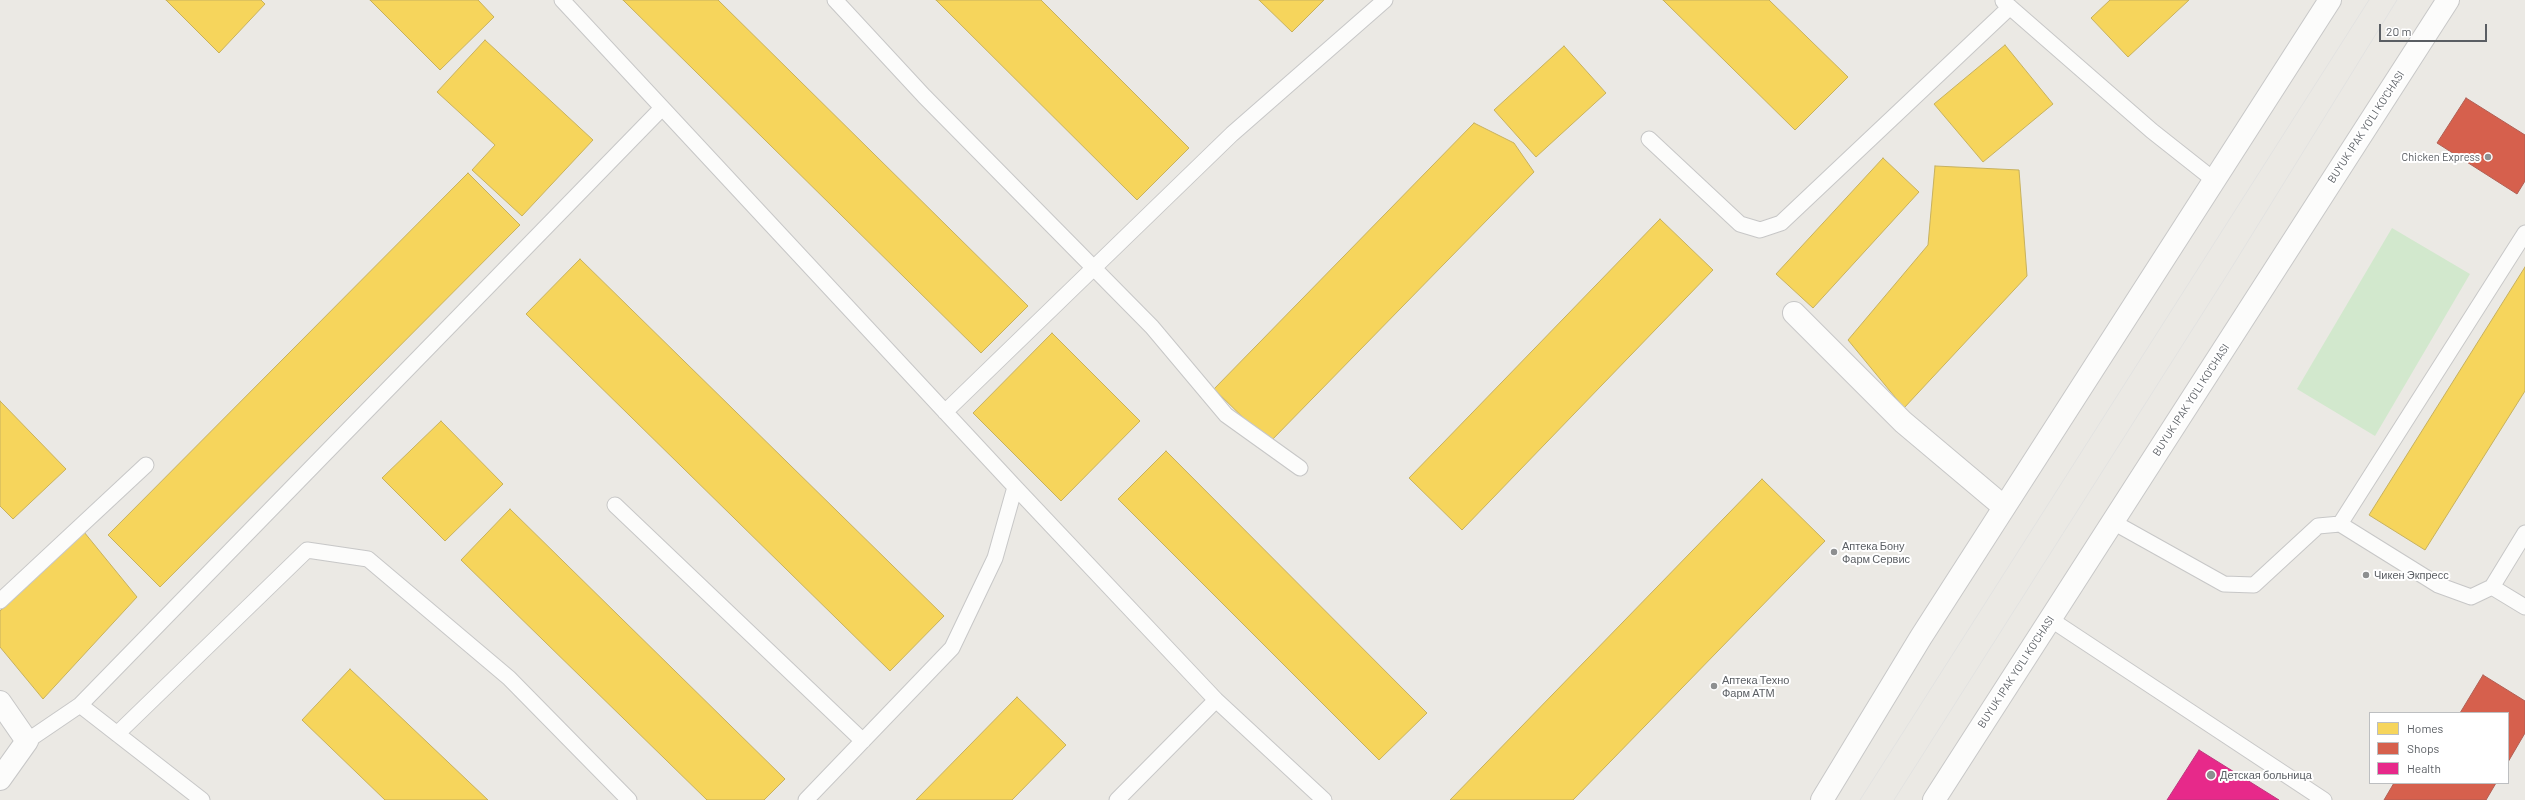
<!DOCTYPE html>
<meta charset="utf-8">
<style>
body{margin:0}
#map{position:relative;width:2525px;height:800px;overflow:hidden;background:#ebe9e4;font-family:Barlow,sans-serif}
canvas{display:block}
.legend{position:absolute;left:2369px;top:712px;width:140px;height:72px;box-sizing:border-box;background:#fff;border:1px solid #bdbfc1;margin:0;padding:5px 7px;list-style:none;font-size:12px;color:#5a5e63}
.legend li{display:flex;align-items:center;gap:8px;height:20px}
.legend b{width:20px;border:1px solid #bdbfc1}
.scale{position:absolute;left:2379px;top:24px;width:108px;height:18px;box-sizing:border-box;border:2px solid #5a5e63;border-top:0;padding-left:5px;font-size:12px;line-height:14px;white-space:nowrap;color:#5a5e63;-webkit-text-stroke:3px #fff;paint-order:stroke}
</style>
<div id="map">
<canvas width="2525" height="800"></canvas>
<ul class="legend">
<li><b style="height:11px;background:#f6d55c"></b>Homes</li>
<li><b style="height:11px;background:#d6604d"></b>Shops</li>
<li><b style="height:11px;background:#e7298a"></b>Health</li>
</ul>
<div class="scale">20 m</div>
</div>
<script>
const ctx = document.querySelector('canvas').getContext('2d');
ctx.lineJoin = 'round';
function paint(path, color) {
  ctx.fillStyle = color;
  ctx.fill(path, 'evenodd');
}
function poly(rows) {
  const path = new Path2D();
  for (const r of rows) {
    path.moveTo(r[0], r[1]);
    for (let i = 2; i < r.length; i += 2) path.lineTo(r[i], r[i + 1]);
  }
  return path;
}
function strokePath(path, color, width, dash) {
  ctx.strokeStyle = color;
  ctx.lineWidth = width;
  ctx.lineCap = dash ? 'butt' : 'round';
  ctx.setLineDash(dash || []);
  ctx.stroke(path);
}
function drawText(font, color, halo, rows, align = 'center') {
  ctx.font = font + ' Barlow,sans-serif';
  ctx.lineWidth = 4;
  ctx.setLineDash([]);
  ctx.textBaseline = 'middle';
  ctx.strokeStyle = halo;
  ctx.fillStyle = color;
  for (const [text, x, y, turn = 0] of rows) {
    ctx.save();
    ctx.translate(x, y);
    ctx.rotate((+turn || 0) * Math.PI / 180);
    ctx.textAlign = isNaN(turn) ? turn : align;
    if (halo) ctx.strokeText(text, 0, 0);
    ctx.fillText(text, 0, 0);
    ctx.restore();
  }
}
paint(poly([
 [2392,228,2470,274,2375,436,2297,389]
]), '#d2e8cd');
const homes = poly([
 [166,0,261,0,265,4,219,53,166,0],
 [370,0,478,0,494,17,440,70,370,0],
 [623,0,718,0,1028,306,981,353,623,0],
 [936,0,1041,0,1189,148,1137,200,936,0],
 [1259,0,1324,0,1292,32,1259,0],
 [1663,0,1769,0,1848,77,1795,130,1663,0],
 [2110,0,2189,0,2128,57,2091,18,2110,0],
 [485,40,593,140,522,216,472,170,495,145,437,92,485,40],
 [2005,45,2053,104,1983,162,1934,104,2005,45],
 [1564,46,1606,93,1536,157,1494,110,1564,46],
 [1474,123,1514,143,1534,172,1269,443,1214,389,1474,123],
 [1883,158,1919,192,1813,308,1776,274,1883,158],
 [1935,166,2019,170,2027,276,1904,408,1848,340,1928,245,1935,166],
 [468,173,520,225,160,587,108,535,468,173],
 [1660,219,1713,270,1462,530,1409,478,1660,219],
 [580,259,944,616,890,671,526,314,580,259],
 [2525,267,2525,391,2425,550,2369,515,2525,267],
 [1052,333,1140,421,1061,501,973,413,1052,333],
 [0,401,66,469,13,519,0,506,0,401],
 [441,421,503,484,445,541,382,478,441,421],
 [1166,451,1427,713,1379,760,1118,499,1166,451],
 [1762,479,1825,541,1573,800,1450,800,1762,479],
 [510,509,785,779,764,800,707,800,461,560,510,509],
 [84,532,137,597,43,699,0,647,0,611,84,532],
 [350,669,488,800,385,800,302,720,350,669],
 [1017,697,1066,745,1012,800,916,800,1017,697]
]);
paint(homes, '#f6d55c');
strokePath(homes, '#c7b15e', 1);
const shops = poly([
 [2466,98,2525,135,2525,181,2517,194,2437,143,2466,98],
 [2483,675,2525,701,2525,733,2508,762,2508,713,2460,713,2483,675],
 [2394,783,2496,783,2486,800,2384,800,2394,783]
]);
paint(shops, '#d6604d');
strokePath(shops, '#b15f54', 1);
const health = poly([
 [2199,750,2279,800,2167,800,2199,750]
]);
paint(health, '#e7298a');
strokePath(health, '#bd397e', 1);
const lane = poly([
 [562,0,1015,487,1216,700,1324,800],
 [835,0,924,96,1152,327,1226,415,1300,468],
 [2003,1,2152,131,2214,180],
 [1649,139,1740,224,1760,230,1781,223,2010,7],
 [945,412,1232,134,1385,0],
 [615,505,863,741],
 [2113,522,2224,584,2254,585,2318,526,2340,524,2438,585,2471,597,2492,587,2525,533],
 [2340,524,2525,233],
 [2492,587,2525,607],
 [0,601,146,465],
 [2050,619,2324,800],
 [80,705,202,800],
 [117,734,307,550,368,559,509,678,629,800],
 [27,741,80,705,662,108],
 [806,800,952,648,995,558,1015,487],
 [1117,800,1216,700]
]);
const street = poly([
 [1794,313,1903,422,2004,507],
 [0,702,27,741,0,779]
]);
const secondary = poly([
 [1822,800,1921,637,2330,0],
 [1934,800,2448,0]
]);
strokePath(lane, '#c7c7c7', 17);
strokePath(street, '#c7c7c7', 24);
strokePath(secondary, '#c8c8c8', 24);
strokePath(lane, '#fcfcfb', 15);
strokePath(street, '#fcfcfb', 22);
strokePath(secondary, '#fcfcfb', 22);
strokePath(poly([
 [1860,800,2369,0],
 [1894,800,2232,267,2397,0]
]), '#e2e2e1', 1);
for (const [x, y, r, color] of [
 [2488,157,4,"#8d8f90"],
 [1834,552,4,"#8d8f90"],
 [2366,575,4,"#8d8f90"],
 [1714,686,4,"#8d8f90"],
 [2211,775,5,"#8d8f90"]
]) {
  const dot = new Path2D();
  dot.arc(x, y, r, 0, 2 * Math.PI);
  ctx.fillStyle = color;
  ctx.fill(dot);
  strokePath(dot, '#fff', 1.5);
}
drawText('11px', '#5a5e63', '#fff', [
 ["BUYUK IPAK YO'LI KO'CHASI",2366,127,-57],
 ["BUYUK IPAK YO'LI KO'CHASI",2191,400,-57],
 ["BUYUK IPAK YO'LI KO'CHASI",2016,672,-57]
]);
drawText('11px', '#5a5e63', '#fff', [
 ["Chicken Express",2480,157,"right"],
 ["Аптека Бону",1842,546],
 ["Фарм Сервис",1842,559],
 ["Чикен Экпресс",2374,575],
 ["Аптека Техно",1722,680],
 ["Фарм АТМ",1722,693],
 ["Детская больница",2220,775]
], 'left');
</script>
